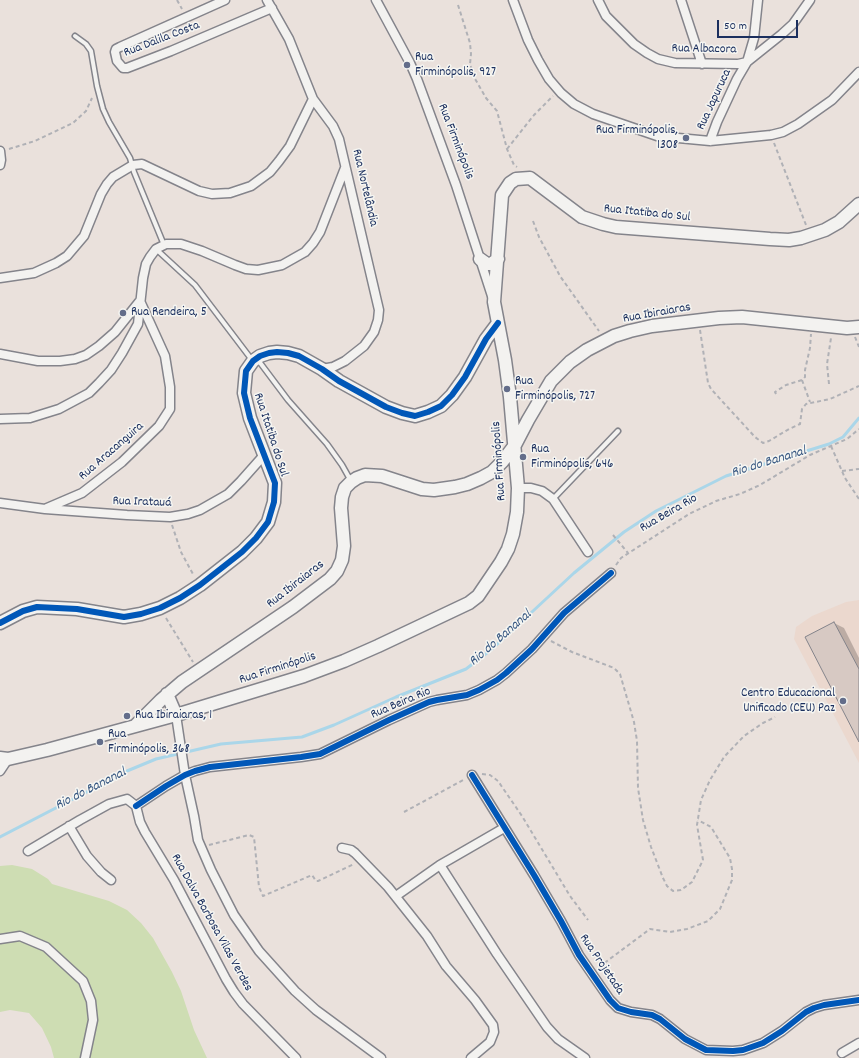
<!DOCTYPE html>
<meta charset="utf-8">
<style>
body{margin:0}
#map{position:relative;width:859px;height:1058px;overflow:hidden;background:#eae1dc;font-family:Dekko,sans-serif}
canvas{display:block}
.scale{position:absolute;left:717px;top:20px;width:81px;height:18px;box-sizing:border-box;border:2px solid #1b2f5e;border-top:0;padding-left:5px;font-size:12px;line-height:14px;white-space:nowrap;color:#1b2f5e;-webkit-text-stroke:3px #f6f6f2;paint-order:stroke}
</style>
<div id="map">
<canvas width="859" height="1058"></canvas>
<div class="scale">50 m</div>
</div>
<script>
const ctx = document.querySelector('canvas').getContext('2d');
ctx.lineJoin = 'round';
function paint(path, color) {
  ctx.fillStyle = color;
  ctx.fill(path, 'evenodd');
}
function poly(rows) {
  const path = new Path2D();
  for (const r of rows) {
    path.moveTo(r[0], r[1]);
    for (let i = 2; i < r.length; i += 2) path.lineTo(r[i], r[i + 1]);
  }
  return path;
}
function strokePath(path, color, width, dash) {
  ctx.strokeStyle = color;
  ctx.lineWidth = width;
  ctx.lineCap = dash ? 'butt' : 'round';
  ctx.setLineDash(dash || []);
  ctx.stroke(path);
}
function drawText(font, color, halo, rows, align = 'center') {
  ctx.font = font + ' Dekko,sans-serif';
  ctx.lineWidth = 3;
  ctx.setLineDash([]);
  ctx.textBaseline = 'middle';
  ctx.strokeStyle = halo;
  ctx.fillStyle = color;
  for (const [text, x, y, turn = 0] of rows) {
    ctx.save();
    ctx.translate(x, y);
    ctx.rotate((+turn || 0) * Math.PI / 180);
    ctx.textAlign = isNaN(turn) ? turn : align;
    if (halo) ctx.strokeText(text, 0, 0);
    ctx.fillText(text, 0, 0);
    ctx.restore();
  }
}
paint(poly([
 [859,600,859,763,794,639,796,627,812,616,846,602]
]), '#ebd8ce');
paint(poly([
 [12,865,32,869,48,879,52,884,109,901,127,910,141,923,153,938,172,972,181,991,194,1030,207,1058,54,1058,51,1047,42,1028,29,1013,10,1010,0,1012,0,866]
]), '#ceddb3');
paint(poly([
 [834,623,844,628,859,658,859,740,806,637]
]), '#0003');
strokePath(poly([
 [0,837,127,771,156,759,221,744,302,737,334,725,396,697,466,669,492,649,574,573,624,532,656,511,726,476,829,444,843,437,859,418]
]), '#aad6e9', 3);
const building = poly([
 [834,622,859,669,859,742,805,637,834,622]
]);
paint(building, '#d7c9c3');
strokePath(building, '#84848b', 1);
const lane = poly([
 [75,36,86,44,91,51,97,86,103,109,109,122,130,158,134,172,164,245],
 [156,249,195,285,252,360],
 [258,360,288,400,327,444,342,465,351,481],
 [553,499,618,431]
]);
const street = poly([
 [225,0,120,47,116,49,115,52,117,61,123,68,127,68,171,51,272,8],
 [267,0,289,39,313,99,333,126,339,139,379,310,378,320,374,332,364,346,345,361,333,367,322,369],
 [376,0,410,63,417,79,456,185,492,296],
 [513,0,528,40,538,60,549,79,561,93,574,104,593,114,657,136,710,141,771,135,783,132,798,124,832,100,859,72],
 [598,0,606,16,634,44,647,53,658,59,675,63,738,64,747,62,782,34,793,24,810,0],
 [681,0,702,64],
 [710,141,717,122,737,79,747,62,754,38,758,0],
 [0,151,1,160,0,165],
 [0,278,34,273,56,263,67,256,84,236,101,194,107,184,113,177,133,165,142,164,199,191,212,194,230,193,251,186,270,172,279,161,290,146,313,99],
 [0,354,38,361,60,361,75,359,86,355,99,346,115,332,139,302],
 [0,419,30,418,59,409,89,393,99,383,111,370,122,353,138,324,143,278,146,264,150,257,156,249,166,244,181,244,202,251,235,265,246,269,258,270,282,265,305,252,313,243,320,232,345,168],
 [518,488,531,488,542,491,553,499,588,552],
 [0,503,45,509,127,515,170,517,188,514,200,510,228,494,241,481,265,454],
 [47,508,82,493,122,462,159,426,170,409,170,387,165,356,140,301],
 [176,715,185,775,194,816,198,840,211,870,234,915,259,951,295,991,316,1010,381,1058],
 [0,771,8,759],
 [472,775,534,875,561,921,579,955,610,1000,618,1008,631,1012,652,1015,660,1019,685,1039,706,1050,733,1051,743,1050,763,1043,782,1031,806,1012,814,1008,824,1005,859,1000],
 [136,806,166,786,185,775,195,771,210,767,301,757,320,754,389,720,429,702,437,700,467,695,479,690,497,680,506,673,532,649,564,613,611,573],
 [136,806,140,822,145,832,174,880,226,979,234,992,243,1004,296,1058],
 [69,826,87,856,101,872,111,880],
 [342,848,351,850,355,853,388,887,427,936,446,966,475,1000,493,1025,494,1032,490,1042,471,1058],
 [28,851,80,820,109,804,127,799,136,806],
 [440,865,497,954,547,1027,558,1039,585,1058],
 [396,896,440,865,504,828],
 [0,939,20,936,46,947,83,981,91,1001,93,1020,85,1058],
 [842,1053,859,1043]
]);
const secondary = poly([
 [480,259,487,264,491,264,498,259],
 [0,623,23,611,37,607,77,609,124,617,141,614,160,608,180,598,200,585,242,552,256,538,268,522,274,502,275,483,250,418,244,393,246,371,253,361,260,356,269,353,277,352,288,353,299,356,322,369,339,381,386,407,402,413,415,416,428,412,441,406,452,395,465,377,486,339,498,323],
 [167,694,176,715],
 [136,725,161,700,182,682,293,607,330,579,337,571,342,560,344,546,341,508,342,497,345,488,351,482,357,478,365,475,382,476,422,489,434,490,455,487,467,484,481,478,492,472,502,462,515,445,528,420,551,381,570,362,587,350,614,336,630,331,652,326,719,318,742,317,847,328,859,327],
 [0,758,8,759,47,750,176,715,304,676,344,661,378,646,469,603,478,596,501,562,508,549,513,534,517,512,518,488,510,397,505,360,494,302,502,195,510,183,516,179,530,178,582,217,603,224,616,227,770,239,789,240,801,238,825,230,839,222,859,204]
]);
strokePath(lane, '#84848b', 7);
strokePath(street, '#84848b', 11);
strokePath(secondary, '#84848b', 15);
strokePath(poly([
 [177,0,182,9],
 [458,5,470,43,471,54,470,64,474,77,486,98,497,111,507,149,514,165,517,167],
 [774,143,806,225],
 [9,149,35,141,73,123,86,111,92,98],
 [507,149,534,115,553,96],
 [533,221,539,237,560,276,599,331],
 [700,330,708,383,711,389,755,437,763,443,769,441,789,429,798,425,800,424,802,409,806,404,830,399,859,386],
 [855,337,859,347],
 [802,380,810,402],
 [829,384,827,364,831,338],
 [776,394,775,392,786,385,802,380,805,377,805,370,810,348,811,334],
 [831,446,845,478,859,499],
 [842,471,859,469],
 [172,525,181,552,194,576],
 [613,535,628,553],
 [616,565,621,558,689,514,716,501,740,494,760,485,810,455,847,439,859,429],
 [166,618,193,662],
 [551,641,572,652,614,668,620,674,634,722,637,741,638,788,643,820,651,847,663,878,667,886,673,891,681,890,692,882,703,860,697,825,701,800,710,780,724,757,744,736,763,723,775,717],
 [482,774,490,775,498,781,522,816,570,896,588,920],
 [404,812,465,779],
 [209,845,249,835,254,837,259,887,263,896,312,875,316,881,318,881,354,864],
 [599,967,650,929,670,932,687,929,708,921,720,909,732,880,732,869,730,858,711,827,698,820]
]), '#b0b1b6', 2, [4, 3]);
strokePath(lane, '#f3f2f0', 4);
strokePath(street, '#f3f2f0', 8);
strokePath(secondary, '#f3f2f0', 12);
strokePath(poly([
 [0,623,23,611,37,607,77,609,124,617,141,614,160,608,180,598,200,585,242,552,256,538,268,522,274,502,275,483,250,418,244,393,246,371,253,361,260,356,269,353,277,352,288,353,299,356,322,369,339,381,386,407,402,413,415,416,428,412,441,406,452,395,465,377,486,339,498,323],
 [472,775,534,875,561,921,579,955,610,1000,618,1008,631,1012,652,1015,660,1019,685,1039,706,1050,733,1051,743,1050,763,1043,782,1031,806,1012,814,1008,824,1005,859,1000],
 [136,806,166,786,185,775,195,771,210,767,301,757,320,754,389,720,429,702,437,700,467,695,479,690,497,680,506,673,532,649,564,613,611,573]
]), '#0057b8', 6);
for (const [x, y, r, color] of [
 [407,65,4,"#636d8a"],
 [686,138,4,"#636d8a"],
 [123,313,4,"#636d8a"],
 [507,389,4,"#636d8a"],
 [523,457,4,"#636d8a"],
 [843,701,4,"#636d8a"],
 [127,716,4,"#636d8a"],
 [100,742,4,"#636d8a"]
]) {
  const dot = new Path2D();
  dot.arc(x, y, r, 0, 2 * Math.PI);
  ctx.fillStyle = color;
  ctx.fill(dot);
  strokePath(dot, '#f6f6f2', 1.5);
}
drawText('13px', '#1b2f5e', '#f6f6f2', [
 ["Rua Dalila Costa",162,40,-21],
 ["Rua Albacora",704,50,1],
 ["Rua Japuruca",715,100,-65],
 ["Rua Firminópolis",455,142,69],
 ["Rua Nortelândia",364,188,77],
 ["Rua Itatiba do Sul",647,214,6],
 ["Rua Ibiraiaras",657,314,-10],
 ["Rua Itatiba do Sul",270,435,72],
 ["Rua Aracanguira",112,452,-41],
 ["Rua Firminópolis",500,461,-94],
 ["Rua Iratauá",142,503,2],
 ["Rua Beira Rio",669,514,-30],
 ["Rua Ibiraiaras",296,585,-38],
 ["Rua Firminópolis",278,669,-18],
 ["Rua Beira Rio",401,704,-23],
 ["Rua Dalva Barbosa Vilas Verdes",211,923,61],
 ["Rua Projetada",601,965,56]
]);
drawText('13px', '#1b2f5e', '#f6f6f2', [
 ["Rua",415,58],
 ["Firminópolis, 927",415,73],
 ["Rua Firminópolis,",678,131,"right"],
 ["1308",678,146,"right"],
 ["Rua Rendeira, 5",131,313],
 ["Rua",515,382],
 ["Firminópolis, 727",515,397],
 ["Rua",531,450],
 ["Firminópolis, 646",531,465],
 ["Centro Educacional",835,694,"right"],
 ["Unificado (CEU) Paz",835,709,"right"],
 ["Rua Ibiraiaras, 1",135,716],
 ["Rua",108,735],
 ["Firminópolis, 368",108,750]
], 'left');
drawText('italic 14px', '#385882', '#f6f6f2', [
 ["Rio do Bananal",769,463,-17],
 ["Rio do Bananal",501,639,-41],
 ["Rio do Bananal",91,790,-27]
]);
</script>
